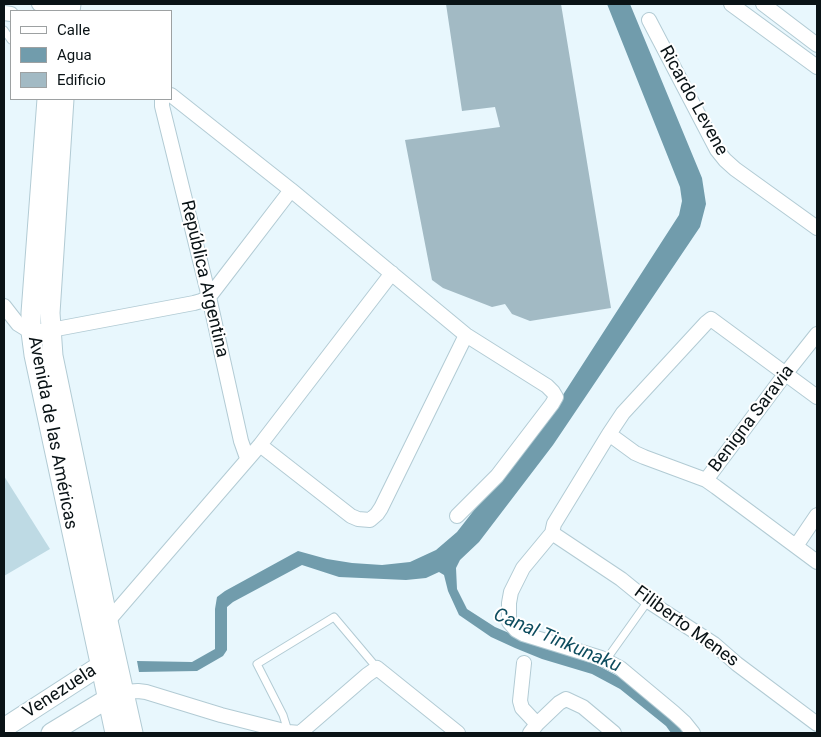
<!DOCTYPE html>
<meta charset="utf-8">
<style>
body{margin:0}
#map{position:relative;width:821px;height:737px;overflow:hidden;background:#e8f7fd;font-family:Roboto,sans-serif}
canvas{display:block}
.frame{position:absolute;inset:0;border:5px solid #0a1316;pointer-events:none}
.legend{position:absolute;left:10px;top:10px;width:162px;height:90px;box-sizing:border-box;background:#fff;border:1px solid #9da1a2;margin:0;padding:6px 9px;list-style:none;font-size:15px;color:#0a1316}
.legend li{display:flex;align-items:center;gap:10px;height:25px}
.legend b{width:25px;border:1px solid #9da1a2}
</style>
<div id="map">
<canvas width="821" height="737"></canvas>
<div class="frame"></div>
<ul class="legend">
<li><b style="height:6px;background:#fff"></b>Calle</li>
<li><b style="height:14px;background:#719cac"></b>Agua</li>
<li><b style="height:14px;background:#a2bac4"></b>Edificio</li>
</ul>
</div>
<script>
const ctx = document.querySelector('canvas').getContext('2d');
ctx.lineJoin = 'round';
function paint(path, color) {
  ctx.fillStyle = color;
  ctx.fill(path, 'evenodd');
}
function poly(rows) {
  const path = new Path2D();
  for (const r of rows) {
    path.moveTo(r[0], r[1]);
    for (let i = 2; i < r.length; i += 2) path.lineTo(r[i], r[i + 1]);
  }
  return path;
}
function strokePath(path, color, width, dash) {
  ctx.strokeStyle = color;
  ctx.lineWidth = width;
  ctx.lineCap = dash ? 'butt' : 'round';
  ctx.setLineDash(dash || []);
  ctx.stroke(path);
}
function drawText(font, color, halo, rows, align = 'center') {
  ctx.font = font + ' Roboto,sans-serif';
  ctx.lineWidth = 4;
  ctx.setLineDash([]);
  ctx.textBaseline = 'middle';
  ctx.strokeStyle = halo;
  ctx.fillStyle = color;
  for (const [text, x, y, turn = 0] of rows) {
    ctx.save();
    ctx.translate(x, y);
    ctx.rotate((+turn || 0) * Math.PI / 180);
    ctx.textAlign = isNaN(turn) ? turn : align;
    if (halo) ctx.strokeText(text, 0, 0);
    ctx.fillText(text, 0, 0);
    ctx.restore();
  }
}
paint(poly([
 [4,476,50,549,4,576]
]), '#bedae4');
paint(poly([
 [607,4,630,4,702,178,706,204,700,227,553,445,479,542,460,560,456,568,457,589,467,609,495,627,544,648,593,663,625,680,673,720,684,733,671,733,666,726,620,689,592,674,542,659,515,648,491,637,459,615,448,591,444,575,439,572,426,578,406,580,339,577,302,565,233,602,227,607,227,650,223,656,197,671,139,672,137,661,192,662,215,649,215,609,217,597,225,591,298,551,327,559,352,563,382,565,410,562,436,550,457,532,559,401,679,215,682,201,680,187]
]), '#719cac');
paint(poly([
 [446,4,561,4,611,308,530,321,512,314,505,304,492,307,443,288,432,280,405,140,500,127,495,107,462,111]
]), '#a2bac4');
const service = poly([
 [4,30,11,40],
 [606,660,648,601],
 [288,731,283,715,257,664,334,617,377,668]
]);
const minor = poly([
 [39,4,52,9,56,11],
 [731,4,817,67],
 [763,4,817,45],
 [4,13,11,14],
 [649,20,717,150,725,160,735,169,817,228],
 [171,95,291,190,466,335,547,386,553,392,556,397,552,404,497,476,457,516],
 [162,99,162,106,209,297,241,441,247,458],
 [4,306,18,324,31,332,51,330,194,303,201,301,209,297,219,284,291,190],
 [609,434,635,453,644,457,706,480,716,487,817,562],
 [260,445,351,516,358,519,370,520,377,514,381,508,466,335],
 [706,480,786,373,817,334],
 [552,533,621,579,648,601,714,644,737,664,817,724],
 [796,546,817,515],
 [108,621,260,445,392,273],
 [524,663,520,701,522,708,537,724],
 [124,692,138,691,146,692,221,715,288,732,300,733,367,675,377,668,458,733],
 [530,733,537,724,559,703,566,699,583,707,614,733],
 [693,733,685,723,674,713,620,668,601,658,523,634,516,630,509,622,509,603,511,592,523,568,552,533,554,524,609,434,623,413,706,323,711,319,817,397]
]);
const secondary = poly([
 [52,11,53,4],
 [70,11,71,4],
 [47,99,31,313,31,332,34,355,115,733],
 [64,99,50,313,53,356,108,621,133,733],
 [4,728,109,660],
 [51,733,107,699,116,695]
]);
strokePath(service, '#b2cbd4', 9);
strokePath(minor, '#b2cbd4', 16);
strokePath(secondary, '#b2cbd4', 21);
strokePath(service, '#fff', 7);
strokePath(minor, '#fff', 14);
strokePath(secondary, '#fff', 19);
drawText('18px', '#0a1316', '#fff', [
 ["Ricardo Levene",693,101,61],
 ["República Argentina",204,279,77],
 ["Benigna Saravia",752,419,-53],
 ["Avenida de las Américas",52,433,79],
 ["Filiberto Menes",686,627,36],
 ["Venezuela",60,692,-33]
]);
drawText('italic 19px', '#0d4c5e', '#fff', [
 ["Canal Tinkunaku",557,641,23]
]);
</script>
